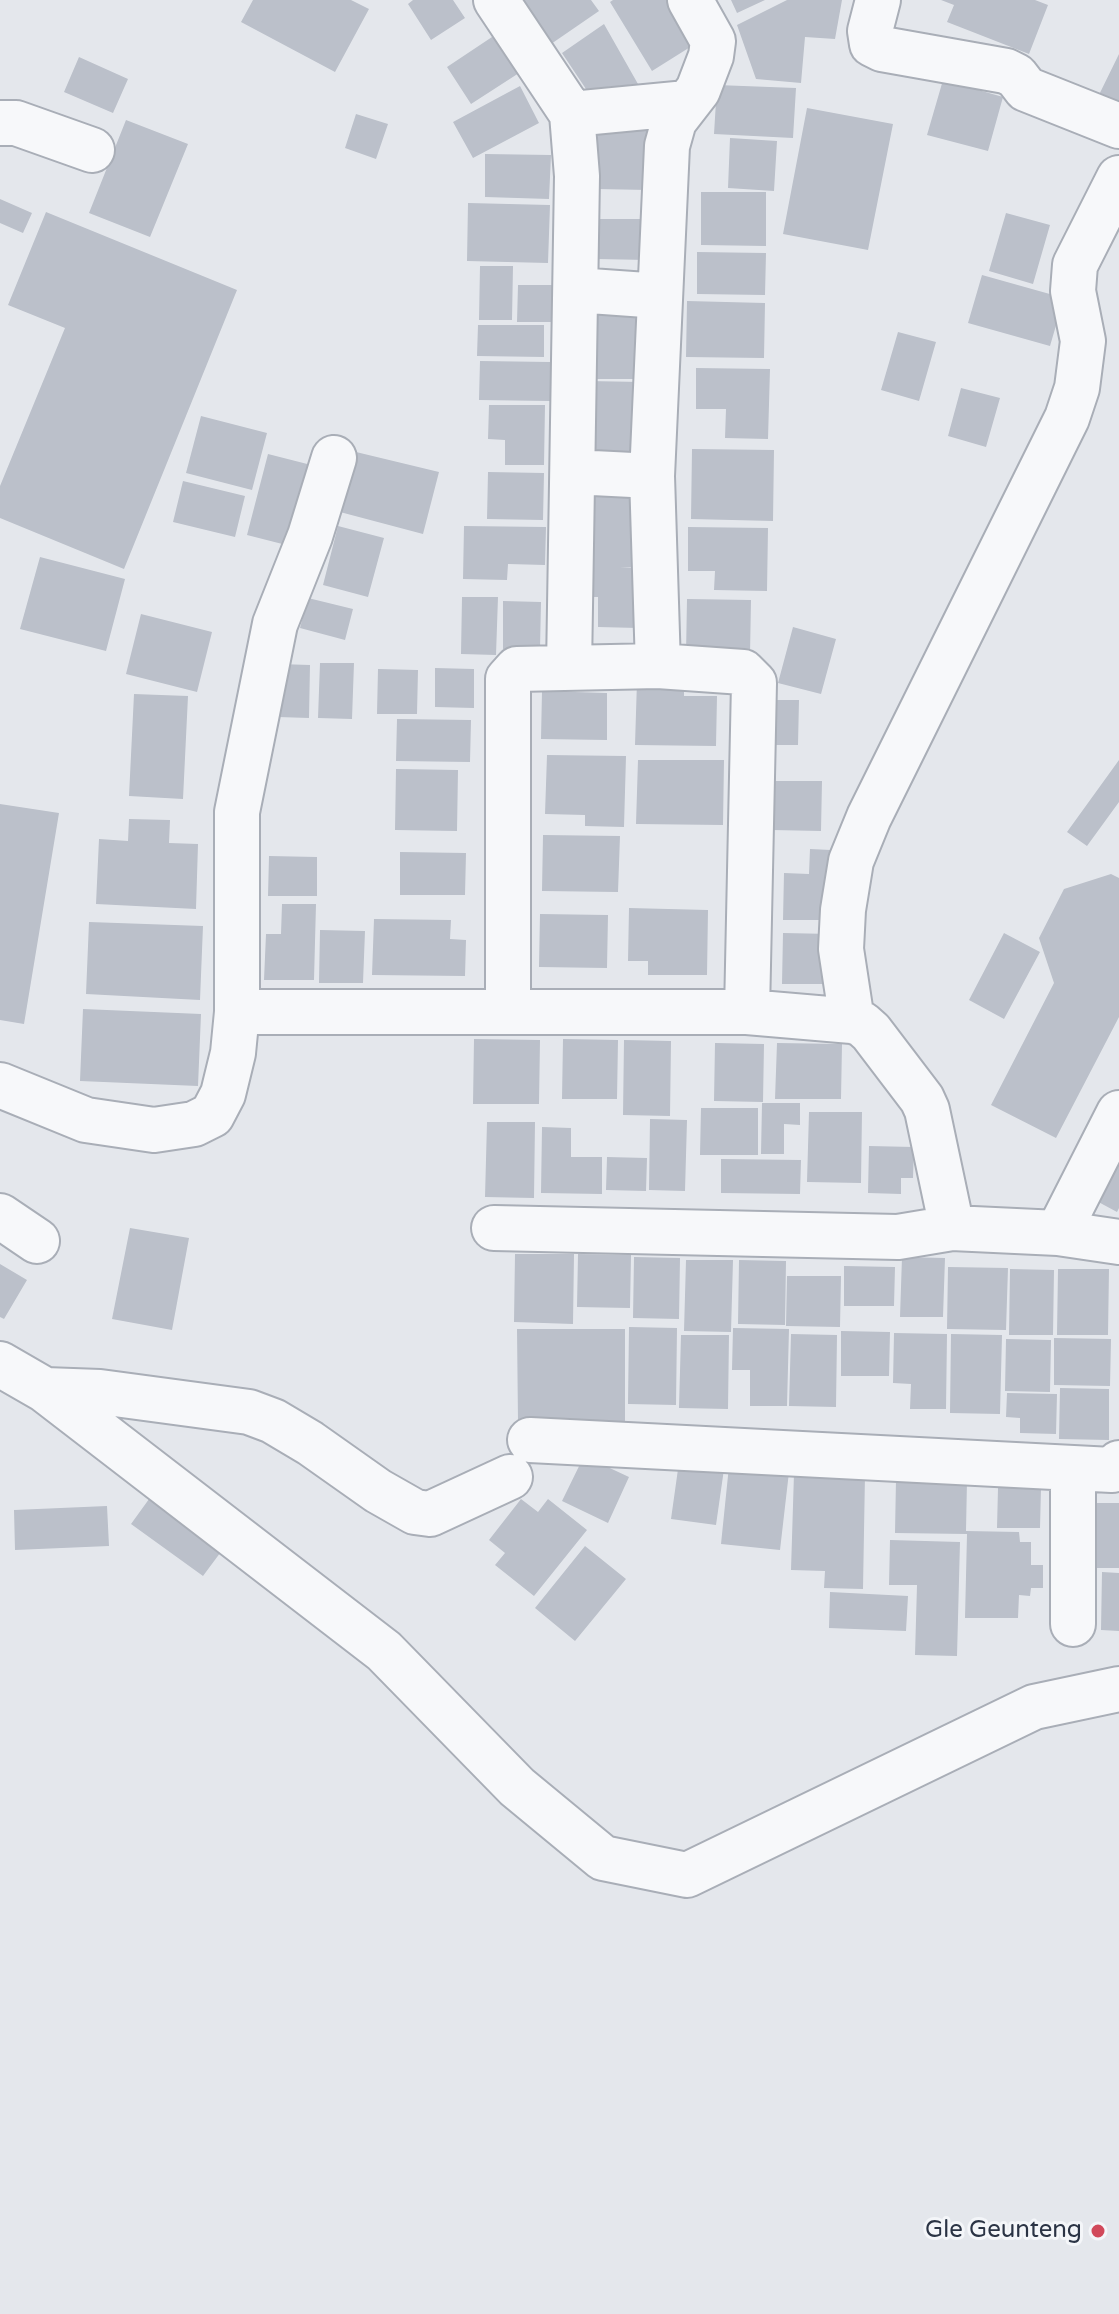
<!DOCTYPE html>
<style>
body{margin:0}
canvas{display:block;background:#e4e7ec}
</style>
<canvas width="1119" height="2314"></canvas>
<script>
const ctx = document.querySelector('canvas').getContext('2d');
ctx.lineJoin = 'round';
function paint(path, color) {
  ctx.fillStyle = color;
  ctx.fill(path, 'evenodd');
}
function poly(rows) {
  const path = new Path2D();
  for (const r of rows) {
    path.moveTo(r[0], r[1]);
    for (let i = 2; i < r.length; i += 2) path.lineTo(r[i], r[i + 1]);
  }
  return path;
}
function strokePath(path, color, width, dash) {
  ctx.strokeStyle = color;
  ctx.lineWidth = width;
  ctx.lineCap = dash ? 'butt' : 'round';
  ctx.setLineDash(dash || []);
  ctx.stroke(path);
}
function drawText(font, color, halo, rows, align = 'center') {
  ctx.font = font + ' "Varela Round",sans-serif';
  ctx.lineWidth = 6;
  ctx.setLineDash([]);
  ctx.textBaseline = 'middle';
  ctx.strokeStyle = halo;
  ctx.fillStyle = color;
  for (const [text, x, y, turn = 0] of rows) {
    ctx.save();
    ctx.translate(x, y);
    ctx.rotate((+turn || 0) * Math.PI / 180);
    ctx.textAlign = isNaN(turn) ? turn : align;
    if (halo) ctx.strokeText(text, 0, 0);
    ctx.fillText(text, 0, 0);
    ctx.restore();
  }
}
paint(poly([
 [253,0,351,0,369,9,335,72,241,22],
 [413,0,453,0,465,18,431,40,408,4],
 [521,0,591,0,599,11,551,44],
 [613,0,680,0,703,39,652,71,610,2],
 [731,0,765,0,737,13],
 [787,0,842,0,835,39,805,37,801,83,756,79,737,25],
 [941,0,1035,0,1048,5,1029,54,947,22,954,5],
 [604,24,638,84,586,89,562,53],
 [495,35,519,73,471,104,447,67],
 [1119,54,1119,116,1094,105],
 [79,57,128,79,113,113,64,92],
 [943,80,1003,97,988,151,927,135],
 [717,85,796,88,793,138,714,134],
 [520,86,539,123,473,158,453,122],
 [807,108,893,124,868,250,783,234],
 [356,114,388,124,376,159,345,148],
 [126,120,188,144,150,237,89,213],
 [598,127,649,128,648,190,596,189],
 [730,138,777,141,774,191,728,188],
 [485,154,551,155,549,199,485,197],
 [701,192,766,192,766,246,701,245],
 [0,199,32,213,23,233,0,223],
 [468,203,550,205,548,263,467,261],
 [46,212,237,290,124,569,0,518,0,486,65,328,8,305],
 [1006,213,1050,225,1033,284,989,271],
 [598,219,648,219,647,260,597,259],
 [697,252,766,253,765,295,697,294],
 [480,266,513,266,512,320,479,320],
 [982,275,1064,298,1050,346,968,323],
 [518,285,560,285,559,322,517,322],
 [687,301,765,303,764,358,686,357],
 [591,307,644,308,643,379,590,379],
 [478,325,544,325,544,357,477,356],
 [898,332,936,342,919,401,881,390],
 [480,361,550,362,550,401,479,400],
 [696,368,770,369,768,439,725,438,726,409,696,409],
 [587,381,642,382,641,455,585,454],
 [961,388,1000,398,986,447,948,436],
 [489,405,545,405,544,465,505,465,505,440,488,439],
 [201,416,267,433,252,490,186,473],
 [692,449,774,450,773,521,691,519],
 [356,452,439,472,423,534,340,512],
 [268,454,319,467,298,548,247,535],
 [488,472,544,473,543,520,487,519],
 [183,481,245,496,235,537,173,522],
 [584,496,639,497,638,567,620,567,639,568,638,628,598,627,598,597,581,597],
 [338,526,384,538,368,597,323,585],
 [464,526,546,527,545,565,508,564,507,580,463,579],
 [688,527,768,528,767,591,714,590,715,571,688,571],
 [40,557,125,579,106,651,20,629],
 [462,597,498,597,496,655,461,654],
 [308,598,353,609,345,640,300,628],
 [687,599,751,600,750,655,686,654],
 [503,601,541,602,540,649,503,649],
 [141,614,212,632,197,692,126,674],
 [793,627,836,639,821,694,778,683],
 [320,663,354,663,352,719,318,718],
 [279,664,310,665,309,718,278,717],
 [435,668,474,669,474,708,435,707],
 [378,669,418,670,417,714,377,714],
 [637,681,684,682,684,696,717,696,716,746,635,745],
 [542,691,607,693,607,740,541,739],
 [134,694,188,696,183,799,129,796],
 [775,700,799,700,798,745,775,745],
 [397,719,471,720,470,762,396,761],
 [547,755,626,756,624,827,585,826,585,815,545,814],
 [638,760,724,760,723,825,636,824],
 [1119,760,1119,802,1087,846,1067,832],
 [396,769,458,770,457,831,395,830],
 [773,781,822,781,821,831,772,830],
 [0,804,59,813,24,1024,0,1020],
 [129,819,170,820,169,843,198,844,196,909,96,904,99,839,128,841],
 [543,835,620,836,618,892,542,891],
 [810,849,831,850,830,920,783,920,784,873,809,874],
 [400,852,466,853,465,895,400,895],
 [269,856,317,857,317,896,268,896],
 [1111,874,1119,878,1119,1017,1056,1138,991,1105,1054,983,1039,938,1064,889],
 [282,904,316,904,314,980,264,980,266,934,281,934],
 [629,908,708,910,707,975,648,975,648,961,628,961],
 [540,914,608,915,607,968,539,967],
 [374,919,451,920,450,939,466,940,465,976,372,975],
 [89,922,203,926,200,1000,86,994],
 [320,930,365,931,363,983,319,983],
 [783,933,832,934,831,984,782,984],
 [1004,933,1040,952,1004,1019,969,1000],
 [83,1009,201,1014,198,1086,80,1081],
 [474,1039,540,1040,539,1104,473,1104],
 [563,1039,618,1040,617,1099,562,1099],
 [624,1040,671,1041,670,1116,623,1115],
 [715,1043,764,1044,763,1102,714,1101],
 [777,1043,842,1044,841,1099,775,1099],
 [762,1103,800,1103,800,1125,784,1124,784,1154,761,1154],
 [701,1108,758,1108,758,1155,700,1155],
 [809,1112,862,1112,861,1183,807,1182],
 [650,1119,687,1120,685,1191,649,1190],
 [487,1122,535,1122,534,1198,485,1197],
 [542,1127,571,1128,571,1157,602,1157,602,1194,541,1193],
 [1119,1143,1119,1208,1117,1212,1091,1198],
 [869,1146,914,1147,913,1178,901,1178,901,1194,868,1193],
 [607,1157,647,1158,646,1191,606,1190],
 [721,1159,801,1160,800,1194,721,1193],
 [130,1228,189,1238,172,1330,112,1319],
 [515,1254,574,1254,573,1324,514,1322],
 [578,1254,631,1255,630,1308,577,1307],
 [634,1257,680,1258,679,1319,633,1318],
 [902,1257,945,1258,943,1317,900,1317],
 [686,1260,733,1260,731,1332,684,1331],
 [739,1260,786,1261,785,1325,738,1324],
 [0,1264,27,1280,4,1319,0,1317],
 [844,1266,895,1267,894,1306,844,1306],
 [948,1267,1008,1268,1006,1330,947,1329],
 [1010,1269,1054,1270,1053,1335,1009,1335],
 [1058,1269,1109,1269,1108,1335,1057,1335],
 [787,1276,841,1276,840,1327,786,1326],
 [629,1327,677,1328,676,1405,628,1404],
 [733,1328,789,1329,787,1406,750,1406,750,1370,732,1370],
 [517,1329,625,1329,625,1421,518,1422],
 [841,1331,890,1332,889,1376,841,1376],
 [894,1333,947,1334,946,1409,910,1409,911,1384,893,1383],
 [791,1334,837,1335,836,1407,789,1406],
 [951,1334,1002,1335,1000,1414,950,1413],
 [681,1335,729,1335,728,1409,679,1408],
 [1054,1338,1111,1339,1110,1386,1054,1385],
 [1006,1339,1051,1340,1050,1392,1005,1391],
 [1060,1388,1109,1389,1109,1440,1059,1439],
 [1007,1393,1057,1394,1056,1434,1020,1433,1020,1418,1006,1417],
 [584,1456,629,1477,608,1523,562,1501],
 [679,1462,724,1469,716,1525,671,1519],
 [729,1466,789,1472,780,1550,721,1544],
 [794,1473,865,1474,863,1589,824,1588,825,1571,791,1570],
 [896,1479,967,1480,966,1531,1019,1532,1020,1542,1031,1542,1031,1565,1043,1565,1043,1588,1031,1588,1030,1596,1019,1595,1018,1618,965,1618,967,1534,895,1533],
 [157,1488,229,1541,203,1576,131,1524],
 [998,1488,1041,1488,1040,1528,997,1528],
 [521,1499,538,1512,548,1499,587,1530,534,1596,495,1565,505,1553,489,1540],
 [1097,1503,1119,1503,1119,1568,1096,1568],
 [107,1506,109,1546,15,1550,14,1510],
 [890,1540,960,1542,957,1656,915,1655,917,1585,889,1585],
 [585,1546,626,1579,575,1641,535,1608],
 [1102,1572,1119,1573,1119,1631,1101,1630],
 [830,1592,908,1596,906,1631,829,1628]
]), '#bbc0ca');
const minor = poly([
 [496,0,572,114,577,176,569,668],
 [878,0,870,31,872,44,882,49,1006,71,1016,76,1026,89,1119,126],
 [572,114,687,103],
 [0,123,16,123,92,150],
 [576,290,660,296],
 [573,472,652,476],
 [658,666,652,476,667,146,674,121,698,90,711,56,713,41,690,0],
 [237,1012,237,812,275,624,310,536,334,458],
 [508,1012,508,679,517,669,658,666,743,672,754,683,747,1012],
 [852,1021,841,949,843,910,851,861,869,817,1067,418,1077,388,1083,341,1073,291,1075,265,1119,178],
 [0,1085,86,1120,154,1130,194,1124,212,1115,223,1094,233,1053,237,1012,747,1012,852,1021,862,1024,871,1032,922,1099,927,1110,952,1228],
 [0,1216,37,1241],
 [494,1228,898,1237,952,1228,1058,1233,1119,1242],
 [1058,1233,1119,1113],
 [0,1364,45,1390,384,1651,517,1787,603,1858,687,1875,1034,1707,1119,1689],
 [45,1390,100,1392,249,1412,273,1421,310,1443,378,1491,415,1512,430,1514,510,1477],
 [530,1440,1112,1470,1119,1463],
 [1073,1468,1073,1624]
]);
strokePath(minor, '#a9aeb7', 48);
strokePath(minor, '#f7f8fa', 44);
for (const [x, y, r, color] of [
 [1098,2231,8,"#d1495b"]
]) {
  const dot = new Path2D();
  dot.arc(x, y, r, 0, 2 * Math.PI);
  ctx.fillStyle = color;
  ctx.fill(dot);
  strokePath(dot, '#f4f6f9', 3);
}
drawText('24px', '#2b3445', '#f4f6f9', [
 ["Gle Geunteng",1082,2231]
], 'right');
</script>
